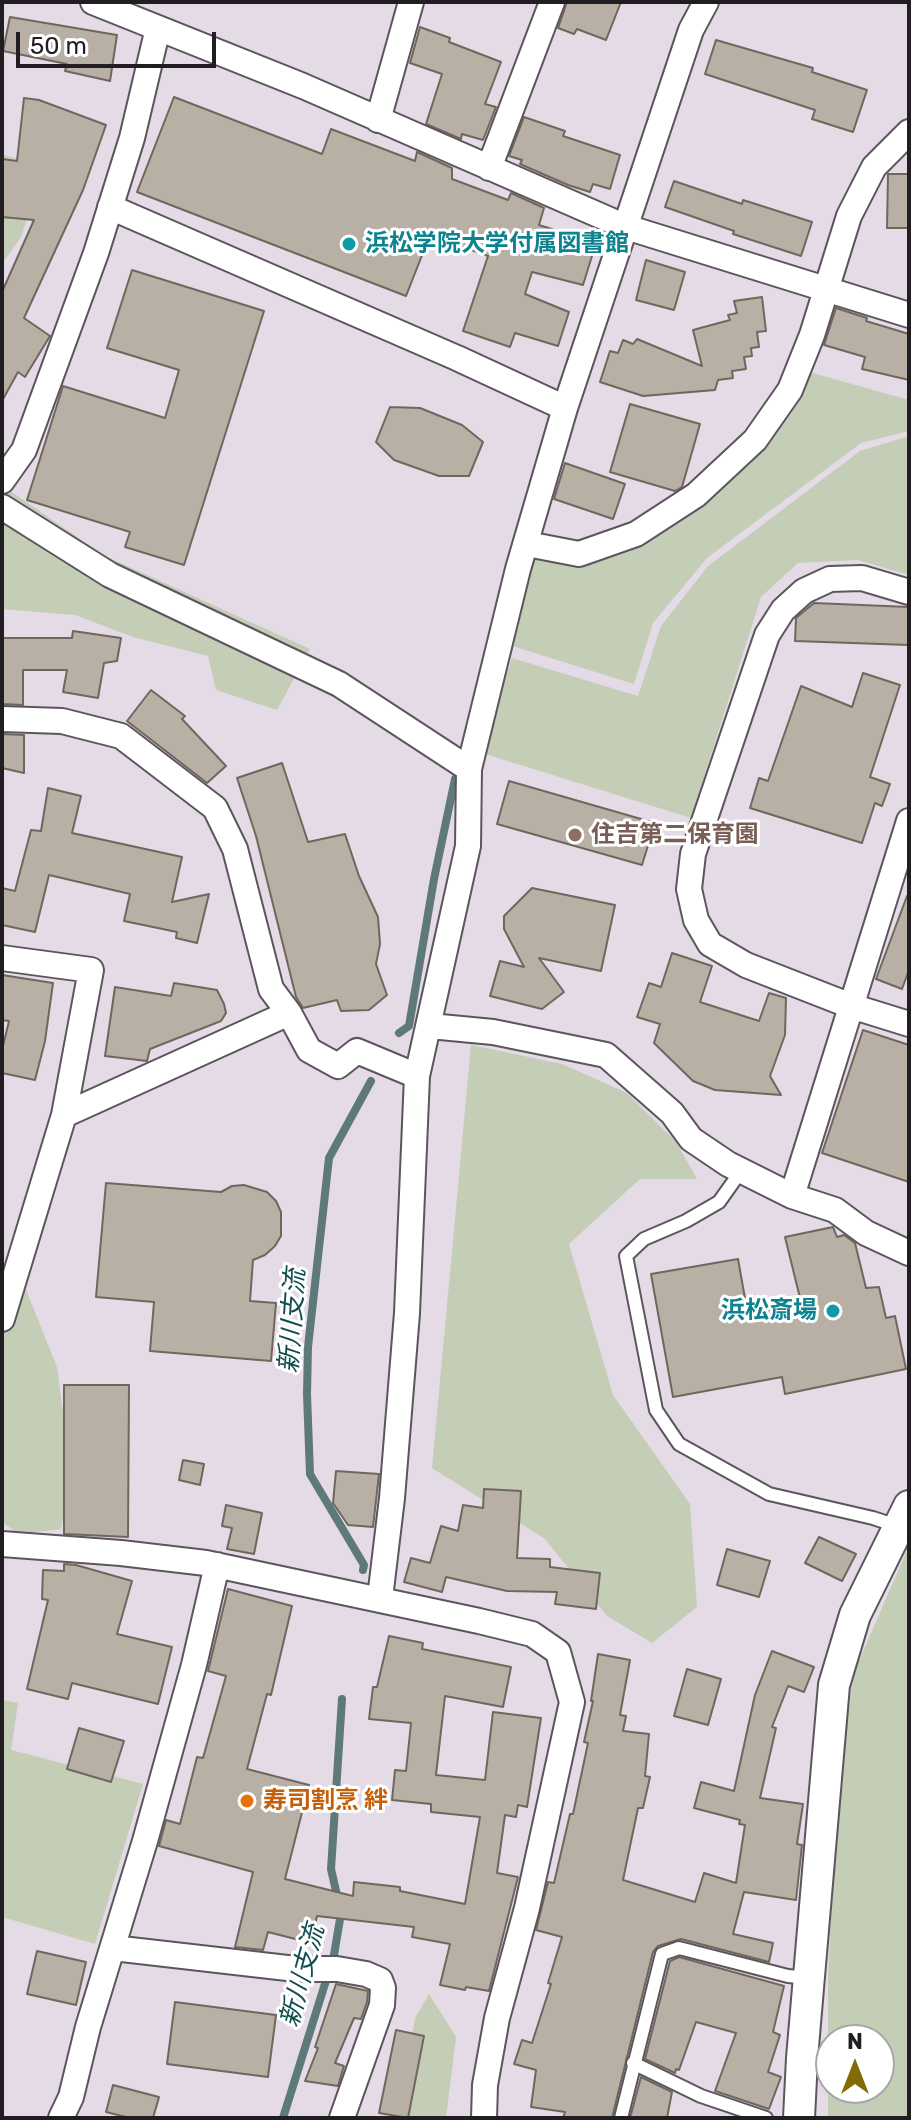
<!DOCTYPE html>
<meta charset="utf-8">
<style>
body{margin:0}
#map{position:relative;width:911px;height:2120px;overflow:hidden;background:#e4dbe6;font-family:Rubik,sans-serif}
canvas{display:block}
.frame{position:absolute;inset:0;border:4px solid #211e22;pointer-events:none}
.north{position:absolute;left:815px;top:2024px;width:80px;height:80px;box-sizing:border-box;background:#fff;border:2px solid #a6a5a7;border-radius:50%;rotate:0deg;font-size:22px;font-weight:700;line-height:32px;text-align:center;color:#211e22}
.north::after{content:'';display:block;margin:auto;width:28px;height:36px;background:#826b05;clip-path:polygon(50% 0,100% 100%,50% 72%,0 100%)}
.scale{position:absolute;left:16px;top:32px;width:200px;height:36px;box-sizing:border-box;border:4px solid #211e22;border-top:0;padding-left:10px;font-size:24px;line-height:28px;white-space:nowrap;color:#211e22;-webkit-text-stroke:6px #fff;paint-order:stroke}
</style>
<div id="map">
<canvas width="911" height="2120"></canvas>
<div class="frame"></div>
<div class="north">N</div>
<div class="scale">50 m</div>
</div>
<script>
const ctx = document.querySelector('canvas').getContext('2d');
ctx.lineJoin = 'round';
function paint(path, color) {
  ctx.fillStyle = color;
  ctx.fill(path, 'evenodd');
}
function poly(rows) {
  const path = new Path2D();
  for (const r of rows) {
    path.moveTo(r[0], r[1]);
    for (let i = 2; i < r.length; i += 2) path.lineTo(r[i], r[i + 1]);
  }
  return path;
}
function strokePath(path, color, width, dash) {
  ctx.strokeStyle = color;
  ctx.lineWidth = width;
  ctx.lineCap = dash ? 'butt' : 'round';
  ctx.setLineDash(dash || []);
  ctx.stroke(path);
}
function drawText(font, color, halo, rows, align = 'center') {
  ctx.font = font + ' Rubik,"Noto Sans JP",sans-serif';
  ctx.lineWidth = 6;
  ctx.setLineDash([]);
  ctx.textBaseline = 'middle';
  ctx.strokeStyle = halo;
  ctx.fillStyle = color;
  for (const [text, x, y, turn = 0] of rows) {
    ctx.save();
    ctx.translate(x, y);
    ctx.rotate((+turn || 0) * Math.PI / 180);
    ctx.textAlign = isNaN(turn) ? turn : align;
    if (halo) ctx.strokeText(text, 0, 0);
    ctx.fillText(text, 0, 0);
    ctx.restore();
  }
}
paint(poly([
 [2,154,44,168,21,237,2,264],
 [809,372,909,400,909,431,861,443,707,558,653,623,634,684,509,645,534,559,573,565,615,555,711,496],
 [909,436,909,575,858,560,798,563,761,597,691,818,482,753,512,658,638,696,661,626,708,566,860,451],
 [2,485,103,555,310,649,277,710,216,690,208,656,133,637,75,615,2,609],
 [471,1045,562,1064,627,1093,676,1142,697,1179,640,1179,569,1244,613,1395,690,1504,697,1607,652,1643,607,1616,545,1539,432,1468],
 [2,1283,25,1287,57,1367,71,1474,61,1529,19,1534,2,1522],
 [909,1546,909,2118,828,2118,828,1976,835,1828,847,1713,855,1670],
 [831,2040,879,2040,879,2088,831,2088],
 [2,1700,18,1703,11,1750,143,1784,95,1944,2,1917],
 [429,1994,456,2037,446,2118,398,2118,415,2018]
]), '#c4cdb5');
strokePath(poly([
 [399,1033,409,1026,434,879,455,779],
 [363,1570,364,1565,310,1474,307,1394,308,1347,329,1158,371,1081],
 [283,2118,334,1955,341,1913,331,1869,342,1699]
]), '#5d797a', 8);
const building = poly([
 [567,2,621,2,606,40,577,29,574,34,558,28,567,2],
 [10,17,117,35,110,81,65,71,67,64,3,51,10,17],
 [420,27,450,38,449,42,501,62,485,104,496,107,483,140,462,134,461,139,426,124,442,74,410,63,420,27],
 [716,40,813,68,812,72,867,90,853,132,812,119,815,110,705,74,716,40],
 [174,97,322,154,331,129,415,161,417,152,452,168,452,179,508,200,511,193,544,208,539,225,596,243,583,285,532,272,525,294,569,312,558,346,515,333,510,347,463,331,488,256,430,235,406,296,137,192,174,97],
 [24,98,39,100,106,125,83,190,24,318,50,336,25,377,18,372,2,401,2,292,34,220,2,217,2,159,17,161,24,98],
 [524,117,565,131,563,136,620,155,610,189,593,184,590,192,568,185,520,164,522,160,509,156,524,117],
 [888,174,909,174,909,228,887,228,888,174],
 [674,181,742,204,743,200,812,222,801,256,733,234,734,231,665,207,674,181],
 [646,260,685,272,674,310,636,300,646,260],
 [132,270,264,311,184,565,125,547,130,532,27,500,63,386,165,418,179,370,107,348,132,270],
 [762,297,766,331,757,332,759,347,751,348,752,356,744,357,746,369,732,371,733,378,718,380,715,390,643,396,600,382,610,351,618,353,623,340,633,344,637,339,702,366,693,330,730,320,728,315,737,313,734,301,762,297],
 [836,308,867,318,866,321,909,334,909,380,862,369,865,357,824,345,836,308],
 [630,404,700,424,682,487,675,491,610,472,630,404],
 [390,407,420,408,462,425,483,442,469,476,439,476,394,460,376,442,390,407],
 [565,463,625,484,613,519,554,499,565,463],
 [814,603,909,607,909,645,795,641,796,618,814,603],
 [73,631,121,638,117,661,104,663,98,698,63,692,67,670,23,670,23,705,2,704,2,638,72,638,73,631],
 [863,673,900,685,870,777,890,784,882,806,875,803,862,843,750,808,759,778,768,781,801,686,852,707,863,673],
 [151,690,185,716,182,719,226,766,207,783,127,721,151,690],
 [2,734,24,735,24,773,2,768,2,734],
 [282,763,308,842,345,834,359,876,378,917,380,944,376,964,387,995,369,1010,341,1011,337,1000,303,1008,296,997,256,836,237,778,282,763],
 [509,781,655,823,642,865,497,824,509,781],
 [48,788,81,796,72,833,182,857,172,902,209,894,197,943,176,938,177,932,124,921,130,894,49,875,35,932,2,925,2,888,15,891,31,830,41,831,48,788],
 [532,888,615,905,601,971,539,958,564,992,542,1009,490,996,500,961,524,967,504,929,504,916,532,888],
 [907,896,909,897,909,970,902,989,876,979,907,896],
 [672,953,712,966,700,1002,759,1021,769,993,786,998,785,1035,770,1076,781,1095,715,1090,693,1081,654,1043,660,1024,637,1017,649,983,661,987,672,953],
 [2,975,53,983,45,1041,35,1080,2,1073,2,1050,9,1021,2,1020,2,975],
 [174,983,217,990,224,1004,226,1013,221,1021,150,1049,147,1061,105,1056,115,987,171,996,174,983],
 [863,1030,909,1045,909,1182,822,1153,863,1030],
 [106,1183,221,1192,232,1186,244,1185,267,1192,276,1201,281,1212,281,1236,275,1246,265,1255,253,1260,250,1301,276,1303,271,1361,150,1351,154,1302,96,1297,106,1183],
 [833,1227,837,1237,844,1235,855,1243,866,1288,879,1287,886,1318,895,1316,906,1369,785,1394,782,1377,673,1397,651,1274,738,1259,748,1315,801,1302,785,1237,833,1227],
 [64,1385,129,1385,128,1537,64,1534,64,1385],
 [183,1460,204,1464,200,1485,179,1480,183,1460],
 [336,1471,379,1474,373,1527,348,1525,333,1503,336,1471],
 [484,1489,521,1491,517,1558,550,1559,550,1567,600,1573,596,1609,555,1604,557,1592,507,1591,446,1577,442,1592,404,1582,411,1558,430,1563,441,1526,458,1531,463,1505,483,1508,484,1489],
 [226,1505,262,1513,254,1554,227,1549,232,1528,222,1526,226,1505],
 [819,1537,856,1554,842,1581,805,1563,819,1537],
 [727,1549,770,1561,759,1597,717,1585,727,1549],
 [64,1564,76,1565,132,1581,117,1634,172,1647,158,1704,72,1683,68,1699,27,1689,48,1600,42,1599,43,1570,64,1571,64,1564],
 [228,1589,292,1606,271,1695,267,1694,247,1769,309,1785,285,1879,353,1896,354,1882,400,1887,400,1891,465,1904,480,1817,431,1812,431,1804,392,1800,395,1770,406,1771,411,1723,369,1719,373,1687,377,1687,389,1636,423,1643,422,1649,511,1667,503,1707,445,1696,436,1775,485,1780,493,1712,541,1718,527,1807,518,1805,516,1817,505,1815,497,1873,518,1877,489,1991,466,1987,465,1990,440,1985,450,1944,412,1937,414,1927,317,1916,311,1943,268,1932,263,1950,235,1947,253,1872,159,1846,166,1820,180,1824,197,1757,203,1758,226,1676,208,1671,228,1589],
 [772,1651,814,1667,804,1692,788,1686,772,1727,776,1728,760,1798,803,1804,797,1844,802,1845,796,1900,744,1892,733,1934,773,1943,769,1962,681,1939,658,1946,653,1952,612,2118,563,2118,565,2112,531,2107,536,2070,514,2064,522,2040,532,2043,551,1984,548,1983,562,1937,536,1930,548,1882,554,1883,570,1814,573,1814,588,1743,584,1742,593,1701,591,1701,598,1654,630,1660,620,1715,626,1716,623,1731,649,1734,645,1776,650,1777,643,1808,638,1808,623,1880,695,1902,704,1873,736,1883,745,1825,739,1824,740,1820,694,1808,701,1782,734,1791,755,1695,772,1651],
 [687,1669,721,1679,708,1725,674,1716,687,1669],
 [79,1728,124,1741,111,1782,67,1769,79,1728],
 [37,1951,86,1962,76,2005,27,1994,37,1951],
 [679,1957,784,1986,773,2032,780,2035,768,2072,781,2077,769,2109,715,2091,736,2033,696,2022,679,2070,676,2069,675,2073,645,2059,670,1961,679,1957],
 [336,1984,368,1991,367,2002,361,2019,354,2018,335,2063,344,2066,338,2086,305,2081,318,2048,315,2047,336,1984],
 [175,2002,276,2015,268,2077,167,2064,175,2002],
 [396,2030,424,2036,408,2118,379,2113,396,2030],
 [641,2077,672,2092,667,2118,630,2118,641,2077],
 [113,2085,159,2097,153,2118,130,2118,106,2112,113,2085]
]);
paint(building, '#b8afa5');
strokePath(building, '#6f675e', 2);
const service = poly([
 [741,1171,719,1202,686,1221,644,1239,626,1256,656,1410,679,1444,769,1494,873,1518,897,1526],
 [633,2063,701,2096,766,2118],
 [621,2118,662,1954,679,1948,788,1976,809,1978]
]);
const minor = poly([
 [93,2,303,86,626,227,909,315],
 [378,120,411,2],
 [489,168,552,2],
 [110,207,457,358,565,408],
 [2,481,24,450,96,253,132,138,158,28],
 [2,507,110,575,339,684,469,769],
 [527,544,579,554,636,534,696,495,755,440,790,390,812,335,849,216,874,167,909,132],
 [909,592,862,578,830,579,804,591,783,610,767,635,693,854,689,889,696,920,710,944,746,965,851,1006,909,1024],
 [2,719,62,721,121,736,215,808,235,849,271,989,289,1013,309,1050,338,1066,357,1051,417,1076],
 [2,958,91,970,64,1115,289,1013],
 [430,1026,493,1032,606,1055,672,1113,691,1139,728,1164,792,1196,835,1210,866,1233,909,1253],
 [792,1196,909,821],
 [2,1319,64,1115],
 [2,1544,121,1553,206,1563,479,1621,532,1634,558,1652,572,1702,527,1908,497,2018,485,2085,484,2118],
 [380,1598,392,1498,407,1313,417,1076,468,846,469,769,518,569,565,408,691,30,706,2],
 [113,1948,296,1969,337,1969,366,1974,380,1980,383,1988,382,2005,342,2118],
 [61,2118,71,2097,88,2027,145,1841,194,1665,217,1565]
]);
const tertiary = poly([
 [799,2118,802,2058,834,1685,855,1615,909,1506]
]);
strokePath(service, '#5c555e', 16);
strokePath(minor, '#5c555e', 28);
strokePath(tertiary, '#5c555e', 34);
strokePath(service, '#fff', 12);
strokePath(minor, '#fff', 24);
strokePath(tertiary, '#fff', 30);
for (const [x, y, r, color] of [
 [349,244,8,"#0f9aa8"],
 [575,835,8,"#8d6e63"],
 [833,1311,8,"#0f9aa8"],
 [247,1801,8,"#e8710a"]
]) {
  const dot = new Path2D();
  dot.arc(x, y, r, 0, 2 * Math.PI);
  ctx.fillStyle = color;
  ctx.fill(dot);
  strokePath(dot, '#fff', 3);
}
drawText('bold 24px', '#0d838f', '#fff', [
 ["浜松学院大学付属図書館",365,244],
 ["浜松斎場",817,1311,"right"]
], 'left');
drawText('bold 24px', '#785e54', '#fff', [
 ["住吉第二保育園",591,835]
], 'left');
drawText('bold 24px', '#c56008', '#fff', [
 ["寿司割烹 絆",263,1801]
], 'left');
drawText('italic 26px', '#104e4f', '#fff', [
 ["新川支流",293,1321,-86],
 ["新川支流",303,1976,-75]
]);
</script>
